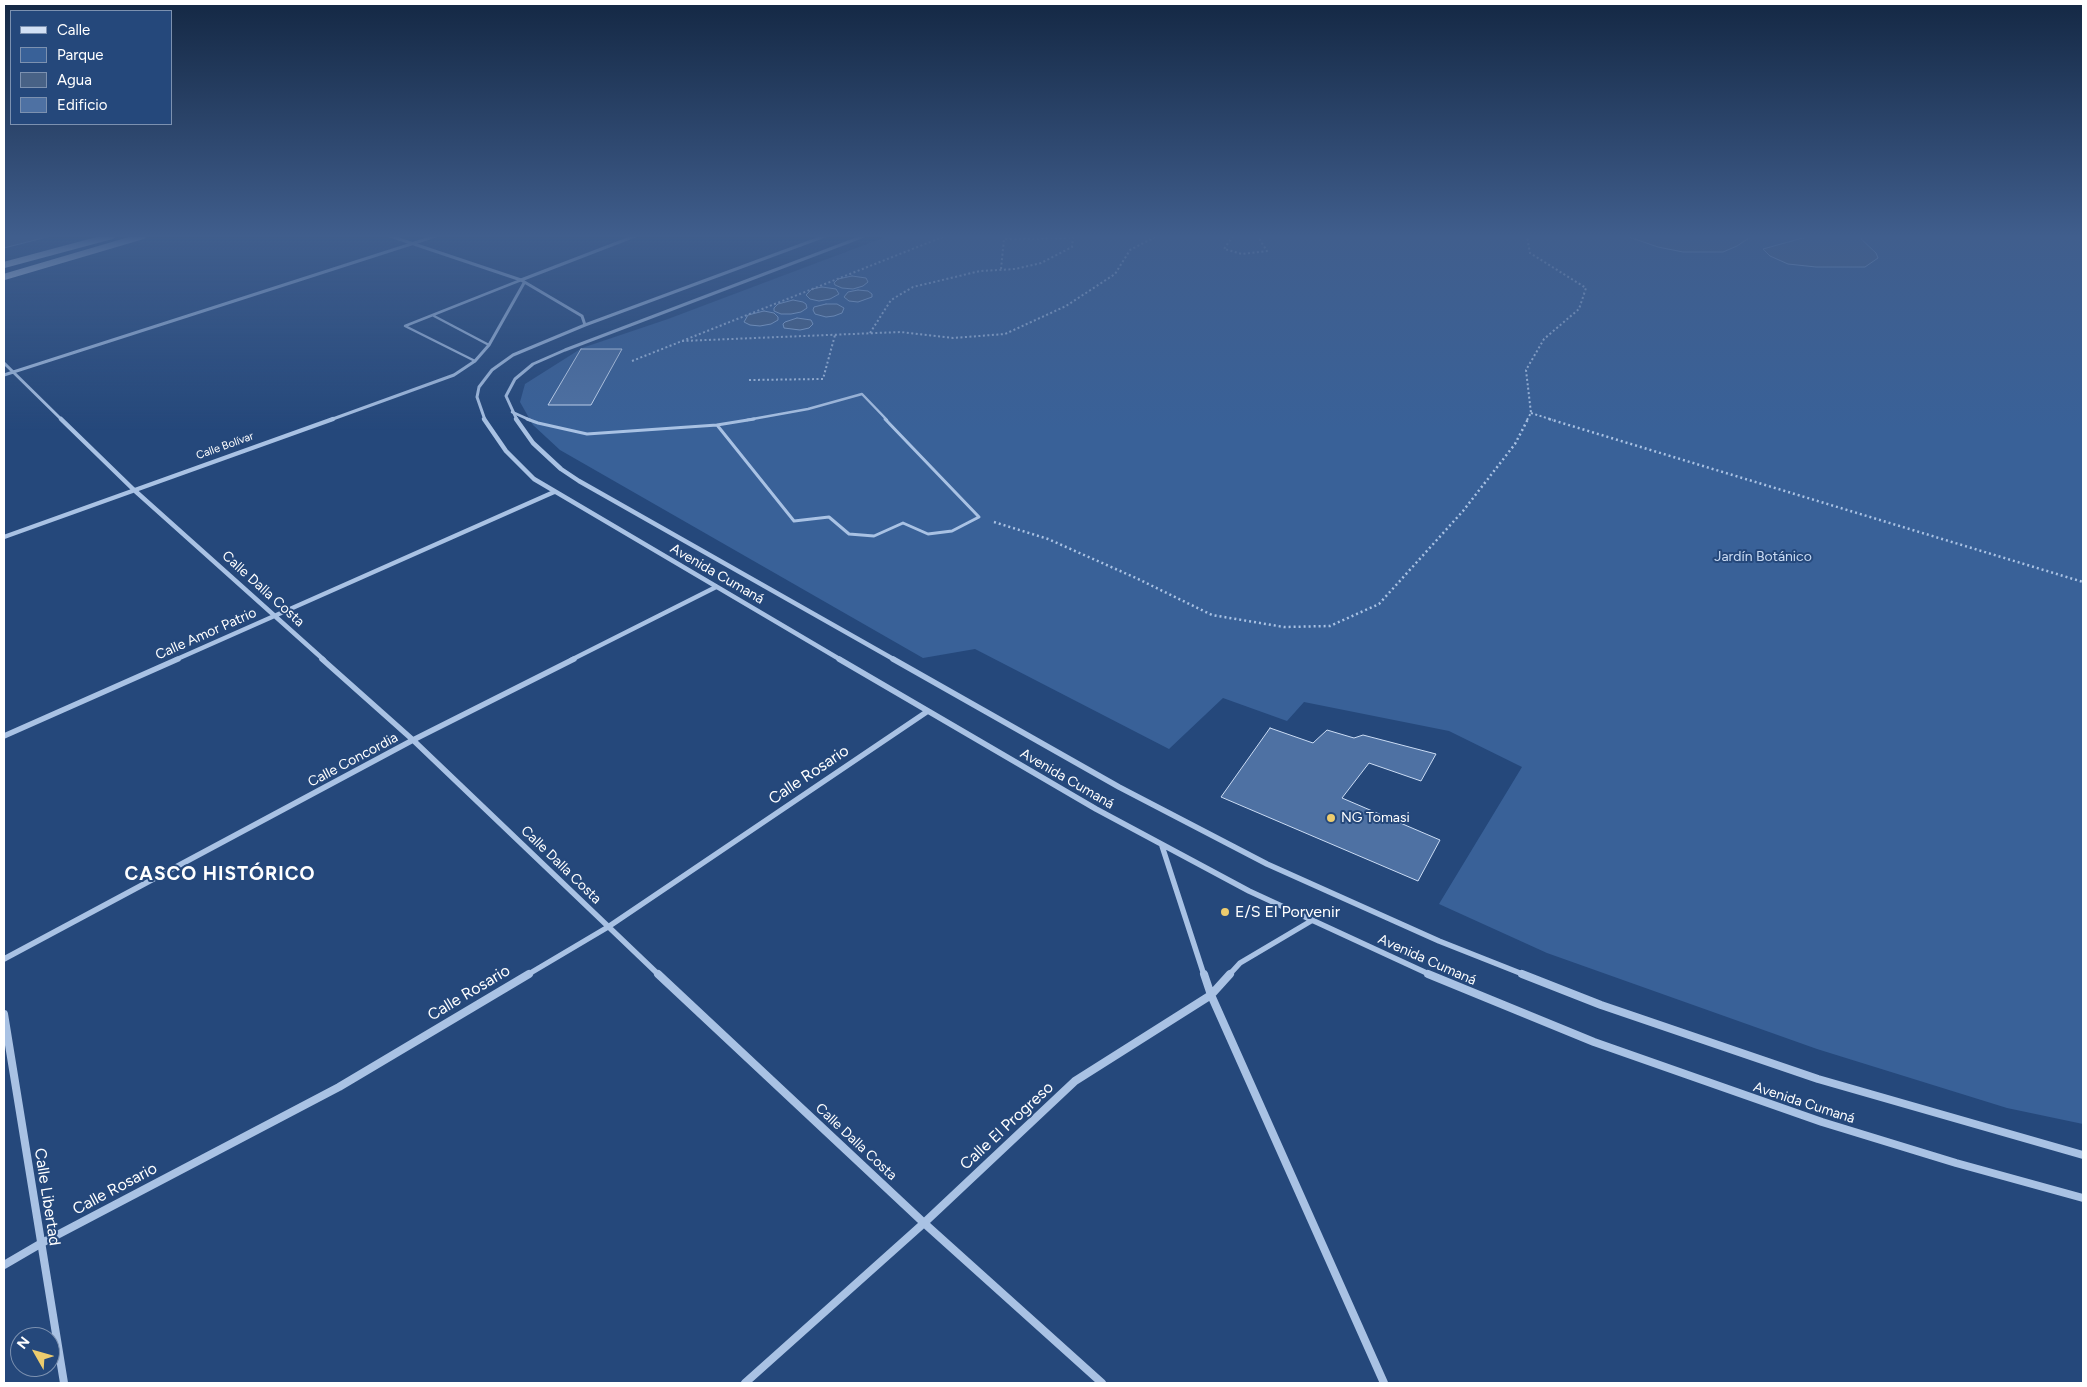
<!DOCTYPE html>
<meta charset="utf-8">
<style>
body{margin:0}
#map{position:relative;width:2087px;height:1387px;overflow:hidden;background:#25487b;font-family:Figtree,sans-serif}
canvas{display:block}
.frame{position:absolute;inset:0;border:5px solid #fff;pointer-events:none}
.legend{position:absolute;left:10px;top:10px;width:162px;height:115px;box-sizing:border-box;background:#25487b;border:1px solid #7c91b0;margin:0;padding:6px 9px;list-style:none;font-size:15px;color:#fff}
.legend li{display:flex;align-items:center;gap:10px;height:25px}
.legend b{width:25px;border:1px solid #7c91b0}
.north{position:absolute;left:10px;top:1327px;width:50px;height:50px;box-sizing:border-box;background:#25487b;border:1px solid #7c91b0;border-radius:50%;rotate:308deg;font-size:14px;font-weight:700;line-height:20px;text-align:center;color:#fff}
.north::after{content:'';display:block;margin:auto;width:18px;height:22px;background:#edcc6e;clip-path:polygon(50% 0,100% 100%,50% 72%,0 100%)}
</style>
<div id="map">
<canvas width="2087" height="1387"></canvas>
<div class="frame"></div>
<ul class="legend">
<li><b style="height:6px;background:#d2e0f4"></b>Calle</li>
<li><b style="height:14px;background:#396198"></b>Parque</li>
<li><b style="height:14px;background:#486286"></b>Agua</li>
<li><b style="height:14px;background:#4e71a3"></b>Edificio</li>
</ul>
<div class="north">N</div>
</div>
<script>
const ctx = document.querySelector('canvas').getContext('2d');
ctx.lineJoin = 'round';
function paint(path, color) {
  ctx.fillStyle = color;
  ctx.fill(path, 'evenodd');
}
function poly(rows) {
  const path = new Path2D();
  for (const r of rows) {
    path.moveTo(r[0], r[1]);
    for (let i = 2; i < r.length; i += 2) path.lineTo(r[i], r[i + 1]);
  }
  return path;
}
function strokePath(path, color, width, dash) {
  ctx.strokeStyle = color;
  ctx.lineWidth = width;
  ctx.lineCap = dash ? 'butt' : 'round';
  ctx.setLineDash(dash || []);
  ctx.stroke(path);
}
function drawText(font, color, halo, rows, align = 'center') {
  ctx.font = font + ' Figtree,sans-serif';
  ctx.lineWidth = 4;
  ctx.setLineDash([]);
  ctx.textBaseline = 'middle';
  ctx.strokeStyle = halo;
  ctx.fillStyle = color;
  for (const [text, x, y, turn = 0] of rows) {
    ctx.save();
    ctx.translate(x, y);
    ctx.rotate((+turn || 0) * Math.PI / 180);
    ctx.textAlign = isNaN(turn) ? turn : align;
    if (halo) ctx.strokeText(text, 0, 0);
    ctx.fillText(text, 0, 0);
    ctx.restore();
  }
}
paint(poly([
 [888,236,2083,236,2083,1124,2007,1108,1817,1049,1547,953,1439,904,1522,767,1449,731,1304,702,1287,721,1223,698,1169,749,975,649,923,658,560,450,533,425,520,402,525,384,582,348,668,319]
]), '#396198');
const water = poly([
 [4,236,51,236,4,248,4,236],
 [1626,236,1752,236,1737,246,1723,252,1683,252,1658,247,1626,236],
 [1810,236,1858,236,1876,253,1878,258,1865,267,1816,267,1788,264,1770,256,1763,249,1810,236],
 [852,276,866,278,868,282,863,286,853,289,842,288,835,285,834,283,838,279,852,276],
 [822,287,836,289,839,294,830,299,819,301,810,299,806,295,812,289,822,287],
 [858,290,868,291,872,294,872,297,858,302,849,301,844,297,848,292,858,290],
 [793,300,803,302,806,304,807,308,801,312,791,314,781,314,774,311,774,308,778,304,793,300],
 [826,304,837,304,844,308,842,313,834,316,826,317,815,314,813,310,814,307,826,304],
 [764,311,774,313,778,317,778,320,771,324,760,326,750,325,744,322,748,315,764,311],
 [797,318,811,320,813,324,809,328,800,330,784,328,783,324,785,322,797,318]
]);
paint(water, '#486286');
strokePath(water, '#9dbce5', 1);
const building = poly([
 [581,349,622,349,591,405,548,405,581,349],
 [1270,728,1313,743,1327,730,1354,738,1363,735,1436,754,1421,781,1369,763,1342,798,1440,840,1418,881,1221,797,1270,728]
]);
paint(building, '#4e71a3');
strokePath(building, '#cbdcf4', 1);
strokePath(poly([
 [1233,236,1224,249,1242,254,1267,251,1260,240,1261,236],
 [1001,269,1004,239,1073,238],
 [870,333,891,300,913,287,980,271,1015,269,1041,263,1072,247,1073,236],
 [682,341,901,332,953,338,1005,334,1066,306,1115,274,1130,250,1157,236],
 [632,361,945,236],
 [749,380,823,379,835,335],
 [1531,413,1553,420],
 [1527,420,1531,413,1526,370,1544,339,1579,309,1586,288,1530,253,1527,237,1529,236]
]), '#a9c2e4', 2, [2, 2.5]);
strokePath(poly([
 [1549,419,2083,582],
 [994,522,1048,539,1136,578,1212,615,1284,627,1330,626,1379,604,1463,511,1515,444,1528,419]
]), '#a9c2e4', 2.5, [2, 3]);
strokePath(poly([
 [434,316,489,345],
 [475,361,405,326,521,280],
 [512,412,530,420],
 [747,420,808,409,862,394,887,420]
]), '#a9c2e4', 2.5);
strokePath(poly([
 [527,419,538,423,587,434,717,425],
 [717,425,794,521,829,517,849,534,874,536,903,523,928,534,952,531,979,517,885,419],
 [717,425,754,419]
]), '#a9c2e4', 3);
strokePath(poly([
 [390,236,521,280,582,316,585,325],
 [521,280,635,236],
 [4,363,62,420],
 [4,375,436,236],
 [330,420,454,375,475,361,489,345,524,283],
 [485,420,477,397,479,387,492,370,513,355,585,325,825,236],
 [517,420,506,396,515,379,533,364,565,350,864,236]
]), '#a9c2e4', 3);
strokePath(poly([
 [61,419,133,489,324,660],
 [484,419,506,451,534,479,841,660],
 [516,419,533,443,561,469,579,481,895,660],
 [4,537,333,419],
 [175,660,554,492],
 [571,660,716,587]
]), '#a9c2e4', 4.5);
strokePath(poly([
 [322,659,413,740,659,975],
 [839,659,1096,809,1249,891,1431,975],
 [893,659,1119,787,1267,864,1439,941,1525,975],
 [4,736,178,659],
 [1162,846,1204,975],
 [4,959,413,740,574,659],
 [527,975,608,927,928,711],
 [1229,975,1240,963,1311,921]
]), '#a9c2e4', 5.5);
strokePath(poly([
 [658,974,924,1223,1102,1383],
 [1204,974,1211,995,1384,1383],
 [1428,974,1594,1042,1822,1122,1956,1163,2083,1198],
 [1522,974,1601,1005,1818,1079,2083,1155],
 [4,1014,64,1383],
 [4,1265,40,1244,339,1087,529,974],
 [745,1383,924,1223,1075,1081,1211,995,1230,974]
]), '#a9c2e4', 8);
strokePath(poly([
 [4,265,112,236],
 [4,277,143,236]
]), '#d2e0f4', 6);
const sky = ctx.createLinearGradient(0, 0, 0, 430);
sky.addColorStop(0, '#142844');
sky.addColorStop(0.55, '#405e8d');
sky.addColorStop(1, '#405e8d00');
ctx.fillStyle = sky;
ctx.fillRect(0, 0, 2087, 430);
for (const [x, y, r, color] of [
 [1331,818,5,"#edcc6e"],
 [1225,912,5,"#edcc6e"]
]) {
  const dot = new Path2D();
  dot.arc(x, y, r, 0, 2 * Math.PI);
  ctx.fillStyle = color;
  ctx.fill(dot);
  strokePath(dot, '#25487b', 2);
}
drawText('11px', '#fff', '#25487b', [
 ["Calle Bolívar",225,446,-20]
]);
drawText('14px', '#cbdcf4', '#25487b', [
 ["Jardín Botánico",1763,557]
]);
drawText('14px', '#fff', '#25487b', [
 ["Avenida Cumaná",717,574,30],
 ["Calle Dalla Costa",263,589,42],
 ["Calle Amor Patrio",206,634,-24],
 ["Calle Concordia",353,760,-28],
 ["Avenida Cumaná",1067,779,30],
 ["Calle Dalla Costa",561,865,44],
 ["Avenida Cumaná",1427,960,24],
 ["Avenida Cumaná",1804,1103,18],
 ["Calle Dalla Costa",856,1142,43]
]);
drawText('14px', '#fff', '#25487b', [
 ["NG Tomasi",1341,818]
], 'left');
drawText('16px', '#fff', '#25487b', [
 ["Calle Rosario",809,775,-34],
 ["Calle Rosario",469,993,-31],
 ["Calle El Progreso",1007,1126,-43],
 ["Calle Rosario",115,1189,-28],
 ["Calle Libertad",47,1197,81]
]);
drawText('16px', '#fff', '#25487b', [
 ["E/S El Porvenir",1235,912]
], 'left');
ctx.letterSpacing = '1px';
drawText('bold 19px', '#fff', '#25487b', [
 ["CASCO HISTÓRICO",220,874]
]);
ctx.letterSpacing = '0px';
</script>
